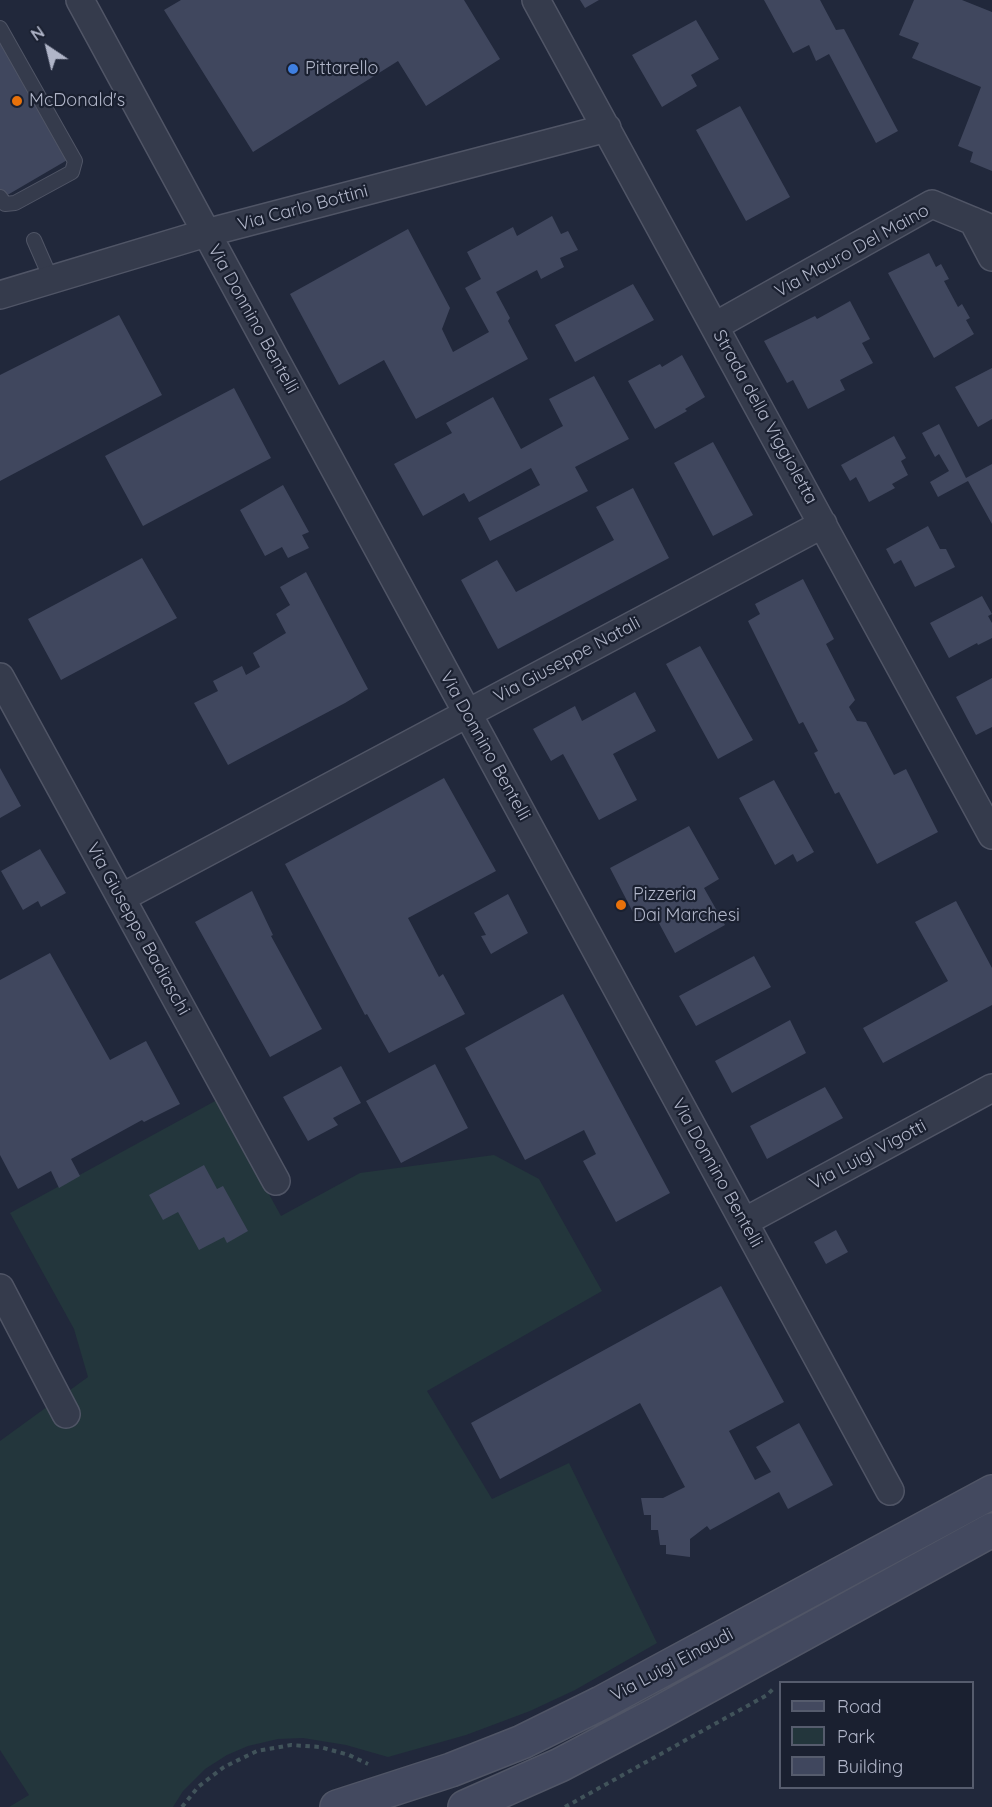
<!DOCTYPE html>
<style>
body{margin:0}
#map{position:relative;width:992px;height:1807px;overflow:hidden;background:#21283b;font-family:Quicksand,sans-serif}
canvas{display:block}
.legend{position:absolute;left:779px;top:1681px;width:195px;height:108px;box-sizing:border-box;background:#1a2030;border:2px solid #565c6d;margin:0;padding:8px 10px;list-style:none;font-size:18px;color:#b0b5c8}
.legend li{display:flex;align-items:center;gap:12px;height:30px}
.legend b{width:30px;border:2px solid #565c6d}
.north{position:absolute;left:18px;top:18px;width:60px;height:60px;-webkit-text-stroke:4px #1a2030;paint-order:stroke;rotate:325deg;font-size:16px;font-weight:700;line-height:24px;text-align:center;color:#b0b5c8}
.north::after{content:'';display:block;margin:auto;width:21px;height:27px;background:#b0b5c8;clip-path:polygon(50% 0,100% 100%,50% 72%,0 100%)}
</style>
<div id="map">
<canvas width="992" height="1807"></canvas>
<ul class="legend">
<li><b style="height:8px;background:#43495f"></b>Road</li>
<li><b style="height:16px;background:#23363c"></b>Park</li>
<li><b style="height:16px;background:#40475e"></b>Building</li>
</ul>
<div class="north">N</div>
</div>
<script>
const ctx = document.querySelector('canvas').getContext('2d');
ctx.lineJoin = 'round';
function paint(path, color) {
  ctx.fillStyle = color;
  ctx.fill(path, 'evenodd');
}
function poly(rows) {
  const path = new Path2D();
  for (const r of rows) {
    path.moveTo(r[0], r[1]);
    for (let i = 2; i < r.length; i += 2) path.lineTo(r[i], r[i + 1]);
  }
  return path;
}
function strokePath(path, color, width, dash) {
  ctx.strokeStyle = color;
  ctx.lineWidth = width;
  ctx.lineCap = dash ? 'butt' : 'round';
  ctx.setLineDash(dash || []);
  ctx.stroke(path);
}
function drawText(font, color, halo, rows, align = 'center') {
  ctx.font = font + ' Quicksand,sans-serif';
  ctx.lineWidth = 4.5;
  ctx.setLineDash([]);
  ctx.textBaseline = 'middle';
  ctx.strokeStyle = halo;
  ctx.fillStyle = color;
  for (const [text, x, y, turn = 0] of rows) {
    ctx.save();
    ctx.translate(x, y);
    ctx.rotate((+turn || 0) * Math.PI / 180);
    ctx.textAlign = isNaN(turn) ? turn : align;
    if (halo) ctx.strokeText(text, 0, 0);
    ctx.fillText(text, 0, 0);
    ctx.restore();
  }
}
paint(poly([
 [217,1100,281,1216,360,1173,494,1155,539,1179,602,1291,427,1391,492,1499,569,1463,657,1643,575,1690,530,1711,466,1735,388,1757,346,1745,303,1738,278,1739,248,1746,227,1755,205,1769,183,1791,173,1807,9,1807,29,1795,0,1750,0,1441,88,1377,74,1329,10,1213]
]), '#23363c');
paint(poly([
 [181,0,464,0,500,59,426,106,398,61,253,152,164,10],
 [580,0,599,0,585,8],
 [764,0,820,0,836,30,844,29,898,131,876,143,829,54,816,61,809,45,793,53],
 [914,0,962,0,992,12,992,171,970,162,973,152,958,146,981,87,912,58,919,43,899,35],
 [696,20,719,59,691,75,697,86,662,107,632,55],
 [0,41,69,159,4,197,0,190],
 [740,106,790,197,746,221,696,130],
 [552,216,561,234,568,231,578,250,560,258,564,267,541,279,537,270,496,292,510,318,508,321,528,359,416,419,384,360,339,385,290,294,408,229,450,308,442,329,453,352,489,332,465,288,481,279,467,252,513,227,517,236],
 [929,253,936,267,941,264,949,279,944,281,958,307,962,304,970,318,966,320,974,334,934,358,888,273],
 [633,284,654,320,575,362,555,325],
 [850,301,870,339,862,343,873,363,840,380,845,390,808,409,793,380,787,383,764,341,815,316,817,319],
 [119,315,162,395,0,481,0,375],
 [682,355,705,397,685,409,687,411,655,429,628,381,660,364,662,367],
 [992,368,992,419,978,427,955,387],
 [594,376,629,439,575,467,588,491,490,541,478,518,540,485,531,468,469,502,464,493,423,516,394,464,452,433,446,423,493,397,521,449,563,426,549,399],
 [234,388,271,458,143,526,105,456],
 [939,424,966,478,992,464,992,524,968,481,938,497,930,482,949,471,939,454,935,457,922,433],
 [894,436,906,458,901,461,908,475,892,484,895,488,869,502,856,477,850,481,841,465],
 [713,442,753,515,713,536,674,463],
 [283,485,309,532,302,535,309,548,288,558,282,547,265,556,240,510],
 [633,488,669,558,498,649,461,580,497,560,516,592,614,540,596,507],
 [928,526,940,549,946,549,955,567,915,587,901,560,894,564,886,549],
 [142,558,177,618,61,680,28,619],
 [306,572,368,689,345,703,228,765,194,703,218,691,213,681,242,666,246,675,260,667,253,653,286,633,276,614,290,605,280,587],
 [803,579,834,639,826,644,855,700,849,707,857,721,866,722,894,775,906,769,938,832,877,864,839,792,835,794,814,753,818,751,803,722,799,724,748,621,760,614,755,604],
 [982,596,992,614,988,616,992,623,992,638,978,645,977,643,949,658,930,623],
 [700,646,753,740,718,759,666,664],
 [992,678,992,727,976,735,956,697],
 [635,692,656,731,613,754,637,800,599,820,563,754,551,761,533,729,575,706,582,721],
 [0,768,21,806,0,818],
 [444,778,496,871,408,918,439,977,443,974,465,1014,389,1053,367,1014,365,1015,285,864],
 [774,780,814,852,797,862,793,854,775,865,739,798],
 [689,826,719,879,704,888,725,925,675,953,653,912,637,920,610,868],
 [40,849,66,893,41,907,38,901,23,910,1,871],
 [252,891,273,935,271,936,322,1029,270,1057,195,922],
 [508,894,528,933,491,954,481,936,486,935,474,913],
 [956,901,992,968,992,1005,883,1063,863,1028,948,981,915,922],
 [50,953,110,1060,146,1041,180,1104,144,1122,142,1120,71,1159,80,1176,59,1188,51,1171,18,1189,0,1155,0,980],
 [754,956,771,987,696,1026,679,996],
 [563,994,670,1193,616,1222,583,1161,596,1154,584,1130,525,1160,465,1048],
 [790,1020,806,1053,732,1093,715,1061],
 [435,1064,468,1128,401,1163,366,1101],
 [341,1066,361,1103,333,1118,338,1125,308,1141,283,1097],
 [825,1087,843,1118,767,1159,750,1126],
 [204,1165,217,1189,223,1186,248,1231,227,1243,224,1237,199,1250,178,1212,163,1220,149,1195],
 [836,1230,848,1252,826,1264,814,1242],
 [721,1286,784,1402,729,1431,755,1480,771,1472,756,1447,799,1423,833,1485,788,1509,779,1492,710,1530,707,1526,690,1539,690,1557,666,1554,666,1545,660,1545,658,1530,651,1530,651,1515,644,1515,641,1498,663,1498,685,1487,640,1403,500,1479,471,1423]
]), '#40475e');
const lane = poly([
 [0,28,75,161,72,172,15,203,5,204,0,197],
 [34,240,51,279]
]);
const street = poly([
 [80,0,890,1491],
 [536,0,992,835],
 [973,221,992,257],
 [0,295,206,233,607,128],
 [715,326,932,204,992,229],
 [0,677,276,1181],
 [121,898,823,524],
 [744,1222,992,1088],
 [0,1288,66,1414]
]);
const secondary = poly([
 [337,1807,451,1770,522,1742,601,1703,992,1492],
 [465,1807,560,1765,655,1715,992,1530]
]);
strokePath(lane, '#505566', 16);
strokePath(street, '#505566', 30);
strokePath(secondary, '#505566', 36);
strokePath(poly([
 [182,1807,198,1787,224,1767,257,1751,291,1745,320,1747,349,1755,368,1764],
 [565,1807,767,1695,775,1687]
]), '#41535a', 4, [4.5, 4.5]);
strokePath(lane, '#353b4c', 14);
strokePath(street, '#353b4c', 27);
strokePath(secondary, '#43495f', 33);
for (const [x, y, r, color] of [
 [293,69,6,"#3f7fe0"],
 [17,101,6,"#e8710a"],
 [621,905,6,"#e8710a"]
]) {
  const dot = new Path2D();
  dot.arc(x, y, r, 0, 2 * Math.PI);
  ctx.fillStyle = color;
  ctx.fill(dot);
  strokePath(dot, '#1a2030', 2);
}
drawText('18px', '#b0b5c8', '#1a2030', [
 ["Pittarello",305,69],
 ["McDonald's",29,101],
 ["Pizzeria",633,895],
 ["Dai Marchesi",633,916]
], 'left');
drawText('18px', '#b0b5c8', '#1a2030', [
 ["Via Carlo Bottini",303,208,-15],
 ["Via Mauro Del Maino",852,251,-29],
 ["Via Donnino Bentelli",253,319,61],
 ["Strada della Viggioletta",765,417,61],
 ["Via Giuseppe Natali",567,660,-28],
 ["Via Donnino Bentelli",485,746,61],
 ["Via Giuseppe Badiaschi",138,929,61],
 ["Via Luigi Vigotti",868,1155,-28],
 ["Via Donnino Bentelli",717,1173,61],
 ["Via Luigi Einaudi",672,1665,-28]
]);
</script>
